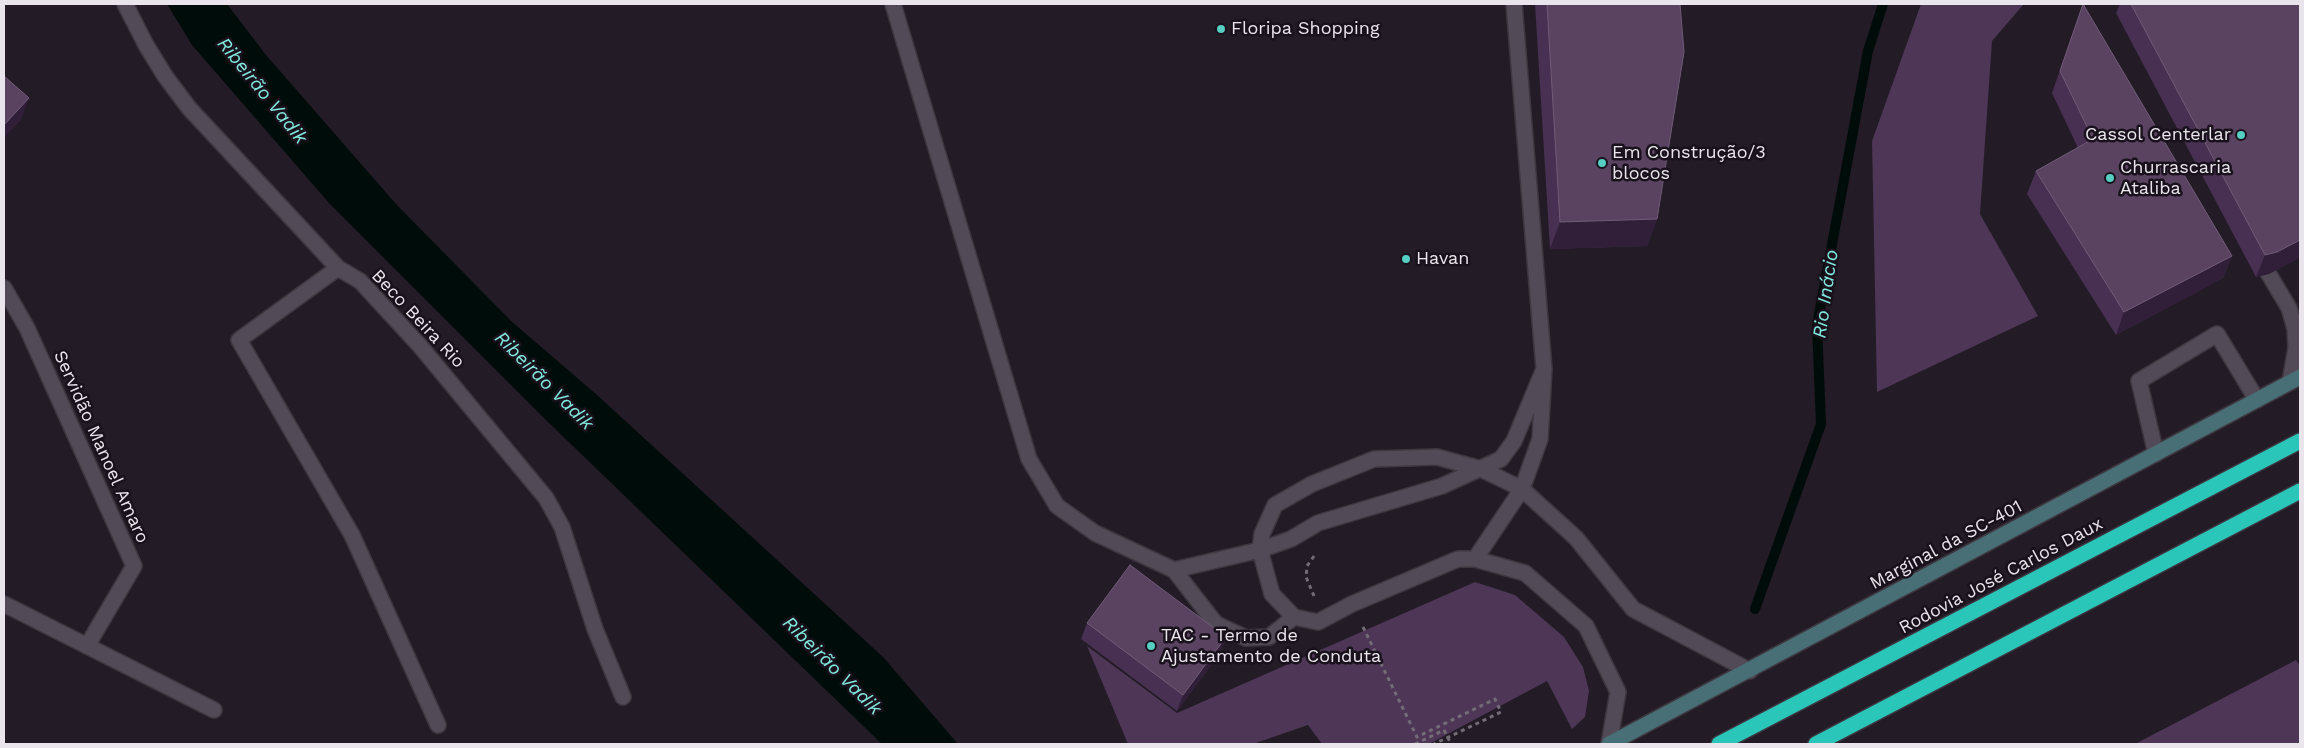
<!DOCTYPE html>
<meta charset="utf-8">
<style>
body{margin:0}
#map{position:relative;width:2304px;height:748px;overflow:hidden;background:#231b26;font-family:"Work Sans",sans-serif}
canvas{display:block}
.frame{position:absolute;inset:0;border:5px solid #eae5ec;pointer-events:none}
</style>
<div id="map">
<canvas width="2304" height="748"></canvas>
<div class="frame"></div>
</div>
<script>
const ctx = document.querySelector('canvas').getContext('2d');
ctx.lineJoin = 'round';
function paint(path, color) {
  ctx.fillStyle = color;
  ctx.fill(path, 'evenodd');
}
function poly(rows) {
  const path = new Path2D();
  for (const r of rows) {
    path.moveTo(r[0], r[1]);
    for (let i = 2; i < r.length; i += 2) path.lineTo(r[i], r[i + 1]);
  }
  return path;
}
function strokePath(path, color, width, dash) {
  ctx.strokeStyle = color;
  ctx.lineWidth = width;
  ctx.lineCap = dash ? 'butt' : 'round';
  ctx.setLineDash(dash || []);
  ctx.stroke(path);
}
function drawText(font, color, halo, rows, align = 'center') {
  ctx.font = font + ' "Work Sans",sans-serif';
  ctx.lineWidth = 5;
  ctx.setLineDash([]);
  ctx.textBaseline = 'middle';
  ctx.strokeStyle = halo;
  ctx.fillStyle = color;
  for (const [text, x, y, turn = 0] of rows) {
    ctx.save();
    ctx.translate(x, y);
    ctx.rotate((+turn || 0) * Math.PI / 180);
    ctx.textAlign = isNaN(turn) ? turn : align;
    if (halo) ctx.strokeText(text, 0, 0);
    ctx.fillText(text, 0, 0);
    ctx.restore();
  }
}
paint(poly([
 [1921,4,2024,4,1992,41,1980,214,2038,316,1877,392,1872,141],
 [1475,582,1515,595,1564,637,1583,667,1589,691,1585,717,1572,729,1547,681,1429,744,1322,744,1308,725,1253,744,1128,744,1087,646,1177,713],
 [2296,660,2300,666,2300,744,2135,744]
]), '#4d3656');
paint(poly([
 [167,4,227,4,266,55,396,204,511,321,597,395,883,657,958,744,882,744,548,422,329,203,192,45]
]), '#000c0a');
strokePath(poly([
 [1755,609,1821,424,1817,325,1868,51,1883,4]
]), '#000c0a', 10);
const lane = poly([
 [125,4,146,45,165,76,189,108,338,268,360,281,420,346,546,498,562,527,595,629,623,697],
 [893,4,1029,459,1057,506,1095,533,1174,570,1260,550,1262,534,1275,505,1312,484,1374,459,1437,457,1481,469,1522,489,1576,538,1633,609,1750,671],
 [2258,256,2289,308,2295,329,2296,348,2290,382],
 [338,268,239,340,352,535,438,725],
 [4,288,27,328,134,566,87,646],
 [1544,369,1514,441,1501,459,1442,486,1318,523,1291,539,1260,550,1272,594,1294,617,1318,622,1352,604,1458,559,1475,559,1525,573,1586,626,1618,692,1609,744],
 [2156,454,2139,381,2217,334,2257,400],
 [1475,559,1522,489,1540,439,1544,369,1514,4],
 [1174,570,1216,624,1246,638,1269,637,1294,617]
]);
const street = poly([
 [4,604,214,710]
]);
const secondary = poly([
 [1609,744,2300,377]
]);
const highway = poly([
 [1719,744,2300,441],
 [1816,744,2300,491]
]);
strokePath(lane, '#3d3740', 18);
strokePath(street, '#3d3740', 18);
strokePath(secondary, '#3d3740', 18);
strokePath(highway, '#3d3740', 18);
strokePath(poly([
 [1314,556,1307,566,1306,577,1314,596],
 [1363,627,1417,737,1495,699,1501,712,1434,744],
 [1415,744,1444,730]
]), '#736c76', 3, [4, 4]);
strokePath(lane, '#534a57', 15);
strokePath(street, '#534a57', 15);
strokePath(secondary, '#476f75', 15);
strokePath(highway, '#2ac6ba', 15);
strokePath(poly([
 [1444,730,1451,744]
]), '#736c76', 3, [4, 4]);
paint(poly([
 [1535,4,1680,4,1657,219,1647,246,1550,249],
 [2083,4,2232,256,2223,278,2116,335,2027,194,2036,171,2078,148,2052,93],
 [2120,4,2300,4,2269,274,2256,277,2116,13],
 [1087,623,1226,637,1220,653,1177,711,1081,639]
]), '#473051');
paint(poly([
 [29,98,21,120,4,138,4,125],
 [1657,219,1647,246,1550,249,1560,222],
 [2300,240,2300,258,2269,274,2256,277,2265,255],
 [2232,256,2223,278,2116,335,2124,312],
 [1226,637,1220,653,1177,711,1183,695]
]), '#311f39');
const building = poly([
 [1547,4,1680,4,1684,52,1657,219,1560,222,1547,4],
 [2083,4,2232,256,2124,312,2036,171,2093,139,2060,71,2083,4],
 [2131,4,2300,4,2300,240,2277,252,2265,255,2131,4],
 [4,76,29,98,4,125,4,76],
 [1130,565,1226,637,1183,695,1087,623,1130,565]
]);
paint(building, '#594361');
strokePath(building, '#705c77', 1);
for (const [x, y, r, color] of [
 [1221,29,5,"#57cec2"],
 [2241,135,5,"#57cec2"],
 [1602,163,5,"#57cec2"],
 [2110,178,5,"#57cec2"],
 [1406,259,5,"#57cec2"],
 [1151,646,5,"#57cec2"]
]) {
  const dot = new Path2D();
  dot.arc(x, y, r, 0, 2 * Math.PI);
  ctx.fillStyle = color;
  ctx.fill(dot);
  strokePath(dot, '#19121c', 2);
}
drawText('18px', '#eae5ec', '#19121c', [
 ["Floripa Shopping",1231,29],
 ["Cassol Centerlar",2231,135,"right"],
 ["Em Construção/3",1612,153],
 ["blocos",1612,174],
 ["Churrascaria",2120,168],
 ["Ataliba",2120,189],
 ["Havan",1416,259],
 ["TAC - Termo de",1161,636],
 ["Ajustamento de Conduta",1161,657]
], 'left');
drawText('18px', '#eae5ec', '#19121c', [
 ["Beco Beira Rio",418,319,47],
 ["Servidão Manoel Amaro",101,447,66],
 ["Marginal da SC-401",1946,545,-28],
 ["Rodovia José Carlos Daux",2001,576,-28]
]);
drawText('italic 19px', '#81e9de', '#19121c', [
 ["Ribeirão Vadik",262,91,51],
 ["Rio Inácio",1826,294,-82],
 ["Ribeirão Vadik",544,381,45],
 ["Ribeirão Vadik",832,666,45]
]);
</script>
